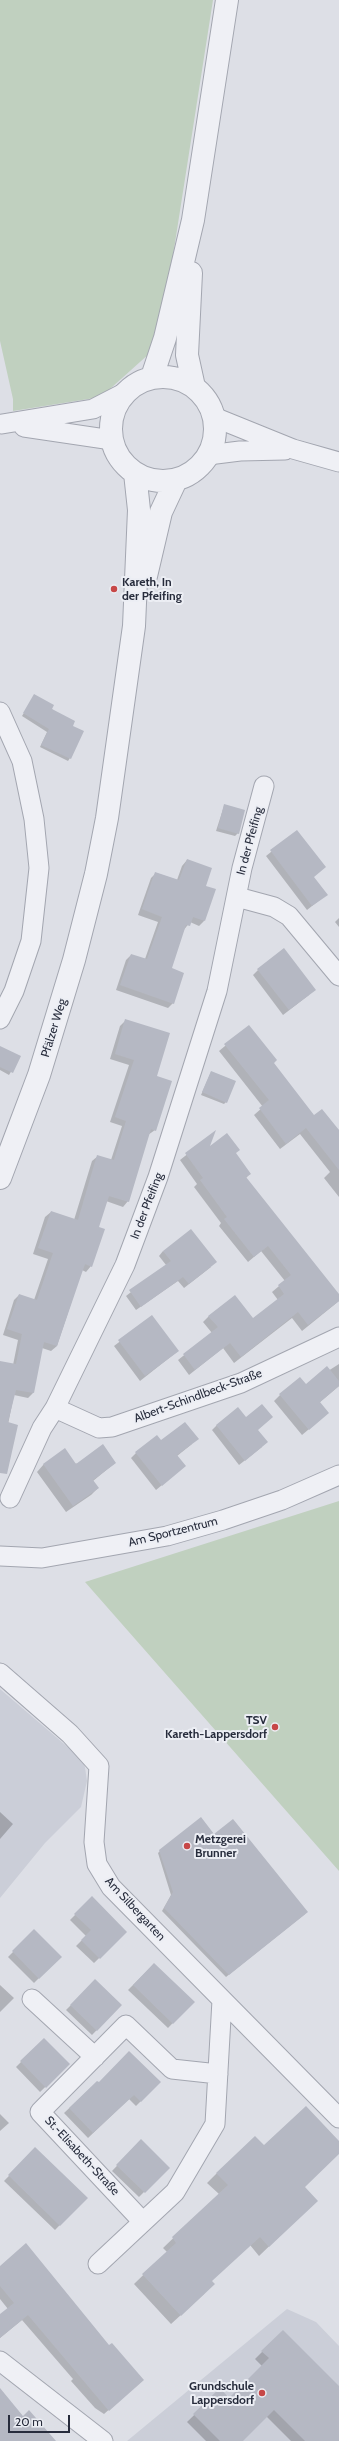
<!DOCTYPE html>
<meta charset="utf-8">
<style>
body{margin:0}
#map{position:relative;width:339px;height:2441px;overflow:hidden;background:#dddfe6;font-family:Cabin,sans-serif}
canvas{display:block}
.scale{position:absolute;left:8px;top:2415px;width:62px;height:18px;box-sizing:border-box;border:2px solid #272c3c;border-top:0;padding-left:5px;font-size:12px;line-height:14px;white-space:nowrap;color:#272c3c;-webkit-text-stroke:3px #eceef4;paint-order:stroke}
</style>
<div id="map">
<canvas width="339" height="2441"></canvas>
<div class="scale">20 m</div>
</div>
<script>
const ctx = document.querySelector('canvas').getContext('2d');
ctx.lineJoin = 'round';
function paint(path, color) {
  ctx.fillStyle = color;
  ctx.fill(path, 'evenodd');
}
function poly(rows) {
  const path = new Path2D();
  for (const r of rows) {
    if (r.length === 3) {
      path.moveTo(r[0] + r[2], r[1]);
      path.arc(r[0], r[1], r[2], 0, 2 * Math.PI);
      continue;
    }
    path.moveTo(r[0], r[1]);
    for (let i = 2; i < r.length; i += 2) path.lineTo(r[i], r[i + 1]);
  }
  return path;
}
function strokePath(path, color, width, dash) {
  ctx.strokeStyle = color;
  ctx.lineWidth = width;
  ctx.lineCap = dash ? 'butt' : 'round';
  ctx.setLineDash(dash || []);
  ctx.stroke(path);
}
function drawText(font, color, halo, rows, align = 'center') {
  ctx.font = font + ' Cabin,sans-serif';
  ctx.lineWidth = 4;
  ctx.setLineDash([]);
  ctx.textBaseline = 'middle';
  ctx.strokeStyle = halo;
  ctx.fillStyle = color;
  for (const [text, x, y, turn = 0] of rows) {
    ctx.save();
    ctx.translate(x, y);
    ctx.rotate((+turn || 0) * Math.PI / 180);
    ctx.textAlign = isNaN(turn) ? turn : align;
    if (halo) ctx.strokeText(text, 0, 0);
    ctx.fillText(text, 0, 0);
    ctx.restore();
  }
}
paint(poly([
 [0,1689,84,1761,87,1781,81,1807,45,1843,0,1898],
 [287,2309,316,2322,339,2346,339,2441,127,2441]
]), '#cbced8');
paint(poly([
 [0,0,213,0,169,281,150,353,101,397,13,411,13,399,0,341],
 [339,1501,339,1871,85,1582]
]), '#c0d0bf');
paint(poly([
 [35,695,72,726,70,758,68,761,40,747,47,732,22,716],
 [224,806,238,833,235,836,216,831],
 [297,831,313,877,326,895,307,910,266,856],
 [187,860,204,886,204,921,199,926,190,922,183,931,171,969,173,1003,168,1008,116,990,126,960,131,955,145,959,158,922,138,915,151,878,156,873,177,880,182,866],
 [339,918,339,927,335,922],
 [258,970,309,995,283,1015,253,975],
 [126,1020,156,1077,155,1130,148,1135,128,1201,123,1207,106,1201,97,1228,91,1266,86,1272,82,1270,57,1346,51,1351,42,1348,33,1393,28,1398,14,1395,0,1464,0,1362,13,1365,18,1340,3,1335,14,1300,19,1295,34,1300,48,1259,33,1254,45,1217,51,1212,74,1220,92,1161,98,1156,111,1160,122,1126,110,1122,129,1065,110,1059,120,1026],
 [249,1026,273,1063,314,1116,339,1130,339,1197,324,1178,330,1172,300,1134,280,1149,254,1115,263,1107,219,1051],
 [0,1047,20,1057,9,1075,0,1070],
 [211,1072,226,1102,224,1104,201,1095],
 [214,1133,207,1149,235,1154,250,1174,246,1178,339,1296,339,1301,302,1331,292,1318,234,1363,223,1348,189,1375,178,1360,212,1333,203,1322,209,1316,253,1319,278,1300,272,1292,285,1281,261,1251,248,1262,219,1226,221,1223,194,1187,197,1184,180,1160],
 [163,1251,211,1267,184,1288,178,1281,136,1310,126,1296,166,1265,159,1256],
 [152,1317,178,1351,140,1381,114,1346],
 [339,1364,339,1386,319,1403,328,1413,302,1435,274,1401,280,1395,306,1385],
 [272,1417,257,1430,262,1447,239,1465,212,1430,217,1425,245,1418],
 [161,1442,192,1444,177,1456,185,1466,156,1490,131,1458,136,1453],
 [115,1463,93,1481,98,1488,91,1495,66,1512,37,1472,44,1464],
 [0,1812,13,1824,0,1839],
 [214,1836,305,1914,226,1977,162,1911,171,1895,158,1853,160,1851],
 [92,1898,126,1932,94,1963,76,1946,86,1936,70,1920],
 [34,1931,60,1957,34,1983,8,1957],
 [154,1964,193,2002,168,2028,128,1990],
 [95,1981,121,2005,92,2035,66,2010],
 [0,1985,14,1998,0,2012],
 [44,2039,69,2064,40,2092,16,2067],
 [97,2082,160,2082,136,2106,129,2099,88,2138,64,2113],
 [0,2114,9,2123,0,2131],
 [141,2141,168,2168,139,2197,112,2171],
 [339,2143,339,2153,304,2187,307,2210,259,2256,250,2245,211,2281,204,2294,171,2324,134,2284,167,2252,163,2248,219,2194,207,2183,217,2173,264,2146],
 [35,2149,86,2198,55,2230,4,2181],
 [0,2267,136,2386,104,2414,95,2408,71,2381,73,2379,22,2320,0,2338,0,2315,8,2309,0,2299],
 [283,2331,339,2387,339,2441,291,2441,266,2416,242,2441,206,2441,187,2422,220,2390,229,2399,262,2366,255,2359]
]), '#0003');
paint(poly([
 [34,694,54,705,52,709,75,721,73,726,84,731,71,759,41,745,49,729,23,713],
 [224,804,245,810,239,834,218,828],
 [297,830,326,867,314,877,328,895,312,906,270,850],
 [187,859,212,868,206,886,216,889,205,921,193,917,190,926,186,925,172,968,184,973,174,1004,120,985,131,954,147,959,162,917,142,909,155,872,179,880],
 [284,948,316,990,289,1010,257,969],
 [125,1019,170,1033,157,1076,172,1081,156,1131,151,1129,129,1202,109,1196,99,1227,105,1229,92,1267,85,1264,57,1346,44,1342,34,1393,16,1390,8,1422,18,1425,7,1474,0,1473,0,1361,16,1364,22,1334,7,1329,19,1294,37,1300,53,1253,38,1248,51,1211,78,1220,97,1155,114,1160,126,1121,115,1117,134,1060,115,1054],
 [249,1025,277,1060,274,1063,314,1115,322,1109,339,1130,339,1170,306,1128,286,1144,259,1108,269,1100,224,1044],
 [0,1046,21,1056,13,1073,0,1067],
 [211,1071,236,1081,227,1103,202,1092],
 [216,1130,210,1146,227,1133,240,1150,236,1153,251,1174,246,1177,339,1294,339,1301,308,1325,298,1312,241,1357,230,1343,195,1370,183,1354,218,1327,208,1316,235,1295,253,1318,284,1294,278,1285,291,1275,268,1246,254,1257,224,1219,227,1217,200,1180,203,1178,185,1153],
 [191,1229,217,1262,189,1284,183,1277,141,1307,129,1290,171,1261,163,1251],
 [152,1315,179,1351,145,1376,118,1340],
 [327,1366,339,1381,339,1386,320,1402,329,1413,309,1430,279,1394,300,1377,306,1384],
 [262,1404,273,1417,258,1430,268,1442,245,1461,216,1425,238,1407,246,1417],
 [185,1422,199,1439,177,1455,186,1466,162,1486,135,1452,157,1435,161,1440],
 [103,1444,116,1463,93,1480,99,1488,73,1506,43,1464,65,1448,76,1464],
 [201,1817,214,1834,233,1819,308,1912,229,1975,164,1908,173,1892,159,1850],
 [92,1896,127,1932,100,1959,81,1940,91,1930,74,1914],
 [34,1929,62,1957,39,1979,12,1951],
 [154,1963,195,2002,173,2024,133,1985],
 [95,1979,122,2005,97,2031,70,2005],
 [44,2038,70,2064,46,2088,20,2061],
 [129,2051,161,2082,141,2102,134,2095,93,2133,69,2108,97,2081,99,2082],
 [306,2106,339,2141,339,2154,305,2187,318,2201,269,2247,260,2237,212,2281,215,2284,181,2316,142,2274,176,2243,172,2237,228,2185,216,2173,255,2136,264,2145],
 [141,2139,170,2168,145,2193,116,2165],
 [35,2147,88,2198,60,2226,8,2175],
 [26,2243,109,2345,112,2343,144,2380,109,2411,28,2315,0,2338,0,2314,14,2303,0,2286,0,2266],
 [283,2330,339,2386,339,2441,305,2441,274,2410,243,2441,220,2441,193,2414,220,2388,229,2398,269,2358,261,2351],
 [0,2388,23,2416,29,2410,56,2441,0,2441]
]), '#b5b8c3');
const minor = poly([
 [214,417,293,449,339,462],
 [2,424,93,409,124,393],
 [24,427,112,440],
 [208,455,240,451,285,450],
 [0,712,22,761,34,819,39,868,31,941,14,991,0,1019],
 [237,897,274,907,289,916,339,976],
 [55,1408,99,1428,112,1427,241,1383,339,1337],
 [10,1498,42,1428,55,1408,125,1265,158,1177,217,991,242,868,264,786],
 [0,1556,42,1558,167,1536,223,1520,282,1500,339,1475],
 [0,1673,70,1734,99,1766,94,1842,97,1864,111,1887,339,2118],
 [32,1999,95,2057],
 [143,2222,40,2112,126,2025,172,2069,218,2074],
 [98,2264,175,2192,215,2124,222,2000],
 [0,2361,103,2441]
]);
const tertiary = poly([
 [191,273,187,355,194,387],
 [163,429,52],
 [152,377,165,338,193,220,227,0],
 [146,576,161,512,176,480],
 [0,1178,39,1075,74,960,96,874,107,818,134,626,139,510,135,473]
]);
strokePath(minor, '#a3a6b0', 21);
strokePath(tertiary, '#a3a6b0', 24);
strokePath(minor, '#eff0f5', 19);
strokePath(tertiary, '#eff0f5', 22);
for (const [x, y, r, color] of [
 [114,589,4,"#c74747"],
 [275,1727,4,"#c74747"],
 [187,1846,4,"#c74747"],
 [262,2393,4,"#c74747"]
]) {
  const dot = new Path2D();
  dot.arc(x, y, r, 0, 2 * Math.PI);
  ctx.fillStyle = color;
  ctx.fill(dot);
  strokePath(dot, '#eceef4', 1.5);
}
drawText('bold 12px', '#272c3c', '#eceef4', [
 ["Kareth, In",122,582],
 ["der Pfeifing",122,596],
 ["TSV",267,1720,"right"],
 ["Kareth-Lappersdorf",267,1734,"right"],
 ["Metzgerei",195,1839],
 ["Brunner",195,1853],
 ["Grundschule",254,2386,"right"],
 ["Lappersdorf",254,2400,"right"]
], 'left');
drawText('12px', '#272c3c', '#eceef4', [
 ["In der Pfeifing",250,841,-75],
 ["Pfälzer Weg",54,1028,-73],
 ["In der Pfeifing",147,1206,-69],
 ["Albert-Schindlbeck-Straße",198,1396,-20],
 ["Am Sportzentrum",173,1532,-14],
 ["Am Silbergarten",135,1909,47],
 ["St.-Elisabeth-Straße",82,2156,47]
]);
</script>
